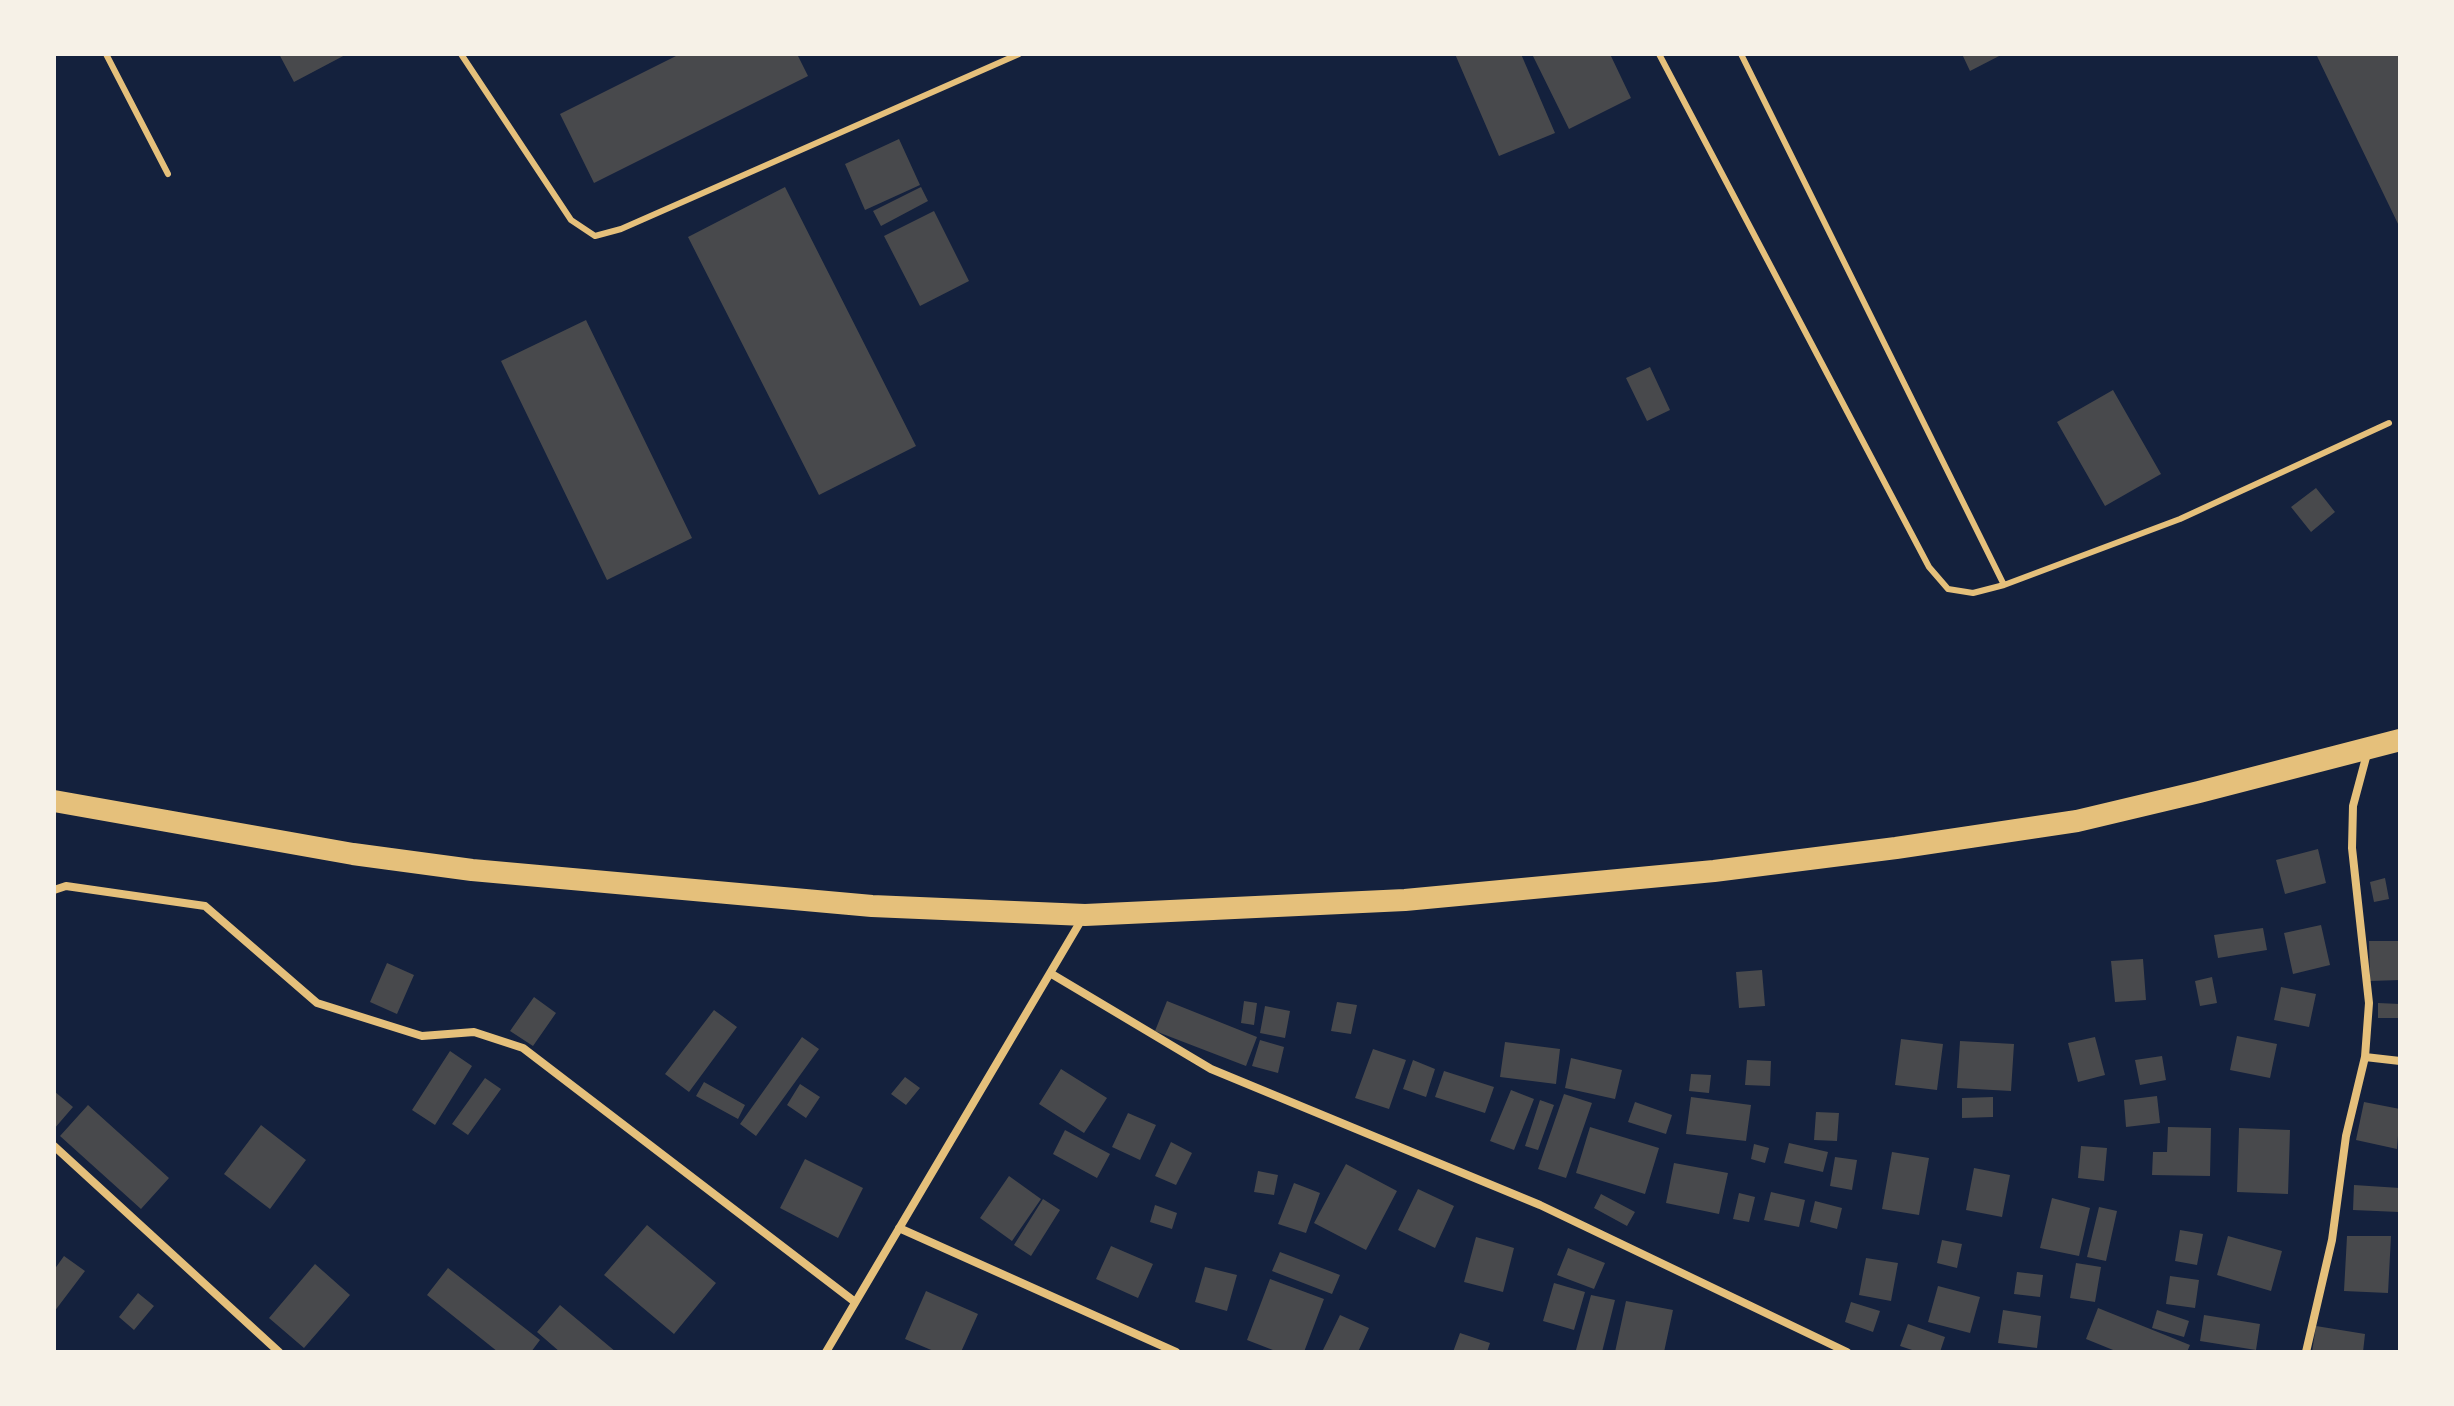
<!DOCTYPE html>
<style>
body{margin:0}
#map{position:relative;width:2454px;height:1406px;overflow:hidden;background:#14213d;font-family:Barlow,sans-serif}
canvas{display:block}
.frame{position:absolute;inset:0;border:56px solid #f6f1e7;pointer-events:none}
</style>
<div id="map">
<canvas width="2454" height="1406"></canvas>
<div class="frame"></div>
</div>
<script>
const ctx = document.querySelector('canvas').getContext('2d');
ctx.lineJoin = 'round';
function paint(path, color) {
  ctx.fillStyle = color;
  ctx.fill(path, 'evenodd');
}
function poly(rows) {
  const path = new Path2D();
  for (const r of rows) {
    path.moveTo(r[0], r[1]);
    for (let i = 2; i < r.length; i += 2) path.lineTo(r[i], r[i + 1]);
  }
  return path;
}
function strokePath(path, color, width, dash) {
  ctx.strokeStyle = color;
  ctx.lineWidth = width;
  ctx.lineCap = dash ? 'butt' : 'round';
  ctx.setLineDash(dash || []);
  ctx.stroke(path);
}
paint(poly([
 [279,54,347,54,294,82],
 [680,54,797,54,808,76,594,183,560,114],
 [1455,54,1521,54,1555,133,1499,156],
 [1532,54,1610,54,1631,98,1569,129],
 [1962,54,2003,54,1970,71],
 [2316,54,2400,54,2400,228],
 [899,139,920,185,865,210,845,164],
 [785,187,916,446,819,495,688,237],
 [921,187,928,201,881,226,873,211],
 [934,211,969,281,920,306,884,236],
 [586,320,692,538,607,580,501,361],
 [1650,367,1670,410,1647,421,1626,378],
 [2113,390,2161,474,2105,506,2057,422],
 [2316,488,2335,512,2311,532,2291,507],
 [2318,849,2326,883,2285,894,2276,860],
 [2385,878,2389,899,2374,902,2370,882],
 [2321,925,2330,965,2293,974,2284,933],
 [2263,928,2267,950,2218,958,2214,935],
 [2369,941,2400,941,2400,980,2370,981],
 [2143,959,2146,1000,2115,1002,2111,961],
 [387,963,414,975,397,1014,370,1002],
 [1762,970,1765,1006,1739,1008,1736,972],
 [2212,977,2217,1003,2200,1006,2195,981],
 [2281,987,2316,994,2309,1027,2274,1020],
 [534,997,556,1013,533,1046,510,1031],
 [1167,1001,1257,1037,1246,1066,1155,1031],
 [1244,1001,1257,1003,1254,1025,1241,1023],
 [1337,1002,1357,1005,1351,1034,1331,1031],
 [2378,1003,2400,1004,2400,1018,2378,1018],
 [1265,1006,1290,1011,1285,1038,1260,1033],
 [714,1010,737,1027,689,1092,665,1074],
 [2237,1036,2277,1044,2270,1078,2230,1070],
 [802,1037,819,1049,756,1136,740,1124],
 [2095,1037,2105,1075,2078,1082,2068,1043],
 [1901,1039,1943,1044,1937,1090,1895,1085],
 [1260,1040,1284,1047,1278,1073,1252,1066],
 [1960,1041,2014,1044,2011,1091,1957,1088],
 [1505,1042,1560,1049,1556,1084,1500,1077],
 [1373,1049,1406,1060,1389,1109,1355,1098],
 [450,1051,472,1066,435,1125,412,1110],
 [2162,1056,2166,1080,2140,1085,2135,1060],
 [1571,1058,1622,1070,1615,1099,1565,1088],
 [1413,1060,1435,1069,1426,1097,1403,1089],
 [1747,1060,1771,1061,1770,1086,1745,1085],
 [1061,1069,1107,1098,1084,1133,1039,1104],
 [1444,1071,1494,1087,1485,1113,1435,1097],
 [1691,1074,1711,1075,1709,1093,1689,1091],
 [905,1077,920,1088,906,1105,891,1094],
 [485,1078,501,1089,468,1135,452,1124],
 [704,1082,745,1105,738,1119,696,1096],
 [800,1084,820,1097,806,1118,787,1105],
 [1511,1090,1534,1099,1514,1150,1490,1141],
 [54,1091,73,1107,54,1129],
 [1564,1094,1592,1103,1566,1178,1538,1169],
 [2157,1096,2160,1123,2126,1127,2124,1100],
 [1691,1097,1751,1105,1746,1141,1686,1134],
 [1993,1097,1993,1117,1962,1118,1962,1098],
 [1540,1100,1554,1105,1538,1150,1525,1146],
 [1635,1102,1672,1115,1666,1134,1628,1122],
 [2364,1102,2400,1109,2397,1149,2356,1140],
 [88,1105,169,1178,141,1209,60,1136],
 [1816,1112,1839,1113,1837,1141,1814,1140],
 [1128,1113,1156,1125,1140,1160,1112,1147],
 [261,1125,306,1160,270,1209,224,1174],
 [1590,1127,1659,1148,1645,1194,1576,1173],
 [2168,1127,2211,1128,2210,1176,2152,1175,2153,1152,2167,1152],
 [2239,1128,2290,1130,2288,1194,2237,1192],
 [1065,1130,1110,1154,1097,1178,1053,1154],
 [1171,1142,1192,1153,1176,1185,1155,1176],
 [1789,1143,1828,1152,1823,1172,1784,1163],
 [1754,1144,1769,1148,1765,1163,1751,1159],
 [2081,1146,2107,1148,2104,1181,2078,1178],
 [1892,1152,1929,1158,1919,1215,1882,1209],
 [1835,1157,1857,1160,1852,1190,1830,1186],
 [805,1159,863,1188,838,1238,780,1208],
 [1674,1163,1728,1173,1719,1214,1666,1203],
 [1346,1164,1397,1191,1366,1250,1314,1223],
 [1974,1168,2010,1175,2002,1217,1966,1210],
 [1258,1171,1278,1175,1274,1195,1254,1192],
 [1009,1176,1041,1199,1012,1241,980,1218],
 [1294,1183,1320,1193,1306,1233,1278,1224],
 [2354,1185,2400,1188,2399,1212,2353,1210],
 [1418,1189,1454,1206,1435,1248,1398,1230],
 [1771,1192,1805,1200,1799,1227,1764,1220],
 [1739,1193,1755,1197,1749,1222,1733,1219],
 [1601,1194,1635,1212,1627,1226,1594,1208],
 [2052,1198,2090,1208,2079,1256,2040,1248],
 [1043,1199,1060,1210,1031,1256,1014,1245],
 [1815,1201,1842,1208,1837,1229,1810,1222],
 [1155,1205,1177,1213,1172,1229,1150,1222],
 [2099,1207,2117,1211,2106,1261,2087,1257],
 [647,1225,716,1283,674,1334,604,1275],
 [2180,1230,2203,1234,2197,1265,2175,1261],
 [2228,1236,2282,1251,2271,1291,2217,1275],
 [2347,1236,2391,1236,2388,1293,2344,1291],
 [1476,1237,1514,1248,1503,1292,1464,1282],
 [1942,1240,1962,1244,1957,1268,1937,1263],
 [1111,1246,1153,1264,1138,1298,1096,1279],
 [1568,1248,1605,1263,1594,1289,1557,1275],
 [1280,1252,1340,1275,1332,1294,1272,1271],
 [64,1256,85,1271,54,1312,54,1270],
 [1866,1258,1898,1263,1891,1301,1859,1295],
 [2076,1263,2101,1267,2095,1302,2070,1298],
 [315,1264,350,1295,304,1348,269,1318],
 [1205,1267,1237,1275,1227,1311,1195,1302],
 [448,1268,540,1340,531,1352,498,1352,427,1295],
 [2017,1272,2043,1275,2040,1297,2014,1294],
 [2170,1276,2199,1280,2195,1308,2166,1304],
 [1270,1279,1324,1299,1304,1352,1278,1352,1247,1340],
 [1554,1283,1585,1292,1574,1330,1543,1321],
 [1938,1286,1980,1297,1970,1333,1928,1322],
 [926,1291,978,1314,961,1352,936,1352,905,1339],
 [138,1293,154,1306,134,1330,119,1317],
 [1591,1295,1615,1300,1602,1352,1576,1350],
 [1626,1301,1673,1310,1664,1352,1615,1352],
 [1851,1302,1880,1311,1873,1332,1845,1322],
 [560,1305,616,1352,560,1352,537,1332],
 [2098,1308,2190,1345,2187,1352,2118,1352,2086,1339],
 [2003,1310,2041,1316,2037,1348,1998,1343],
 [2157,1310,2189,1321,2184,1337,2152,1328],
 [1340,1315,1369,1328,1358,1352,1322,1352],
 [2204,1315,2260,1324,2256,1350,2200,1341],
 [1908,1324,1945,1337,1940,1352,1918,1352,1900,1346],
 [2316,1326,2365,1334,2363,1352,2312,1352],
 [1460,1333,1490,1343,1487,1352,1453,1352]
]), '#48494c');
strokePath(poly([
 [106,54,168,174],
 [461,54,571,220,595,236,621,229,1019,54],
 [1659,54,1929,567,1948,589,1973,593,2004,585,2180,519,2389,423],
 [1741,54,2004,585]
]), '#e5c07b', 6);
strokePath(poly([
 [54,890,66,886,205,906,317,1003,422,1036,474,1032,523,1048,855,1302],
 [1050,973,1211,1069,1540,1205,1847,1352],
 [2365,1057,2400,1061],
 [54,1146,279,1352],
 [899,1228,1176,1352],
 [826,1352,1082,919],
 [2306,1352,2332,1240,2346,1136,2365,1057,2369,1003,2352,848,2353,806,2368,750]
]), '#e5c07b', 8);
strokePath(poly([
 [54,801,353,854,472,870,872,906,1085,915,1405,900,1714,871,1896,848,2077,821,2199,792,2400,740]
]), '#e5c07b', 22);
</script>
